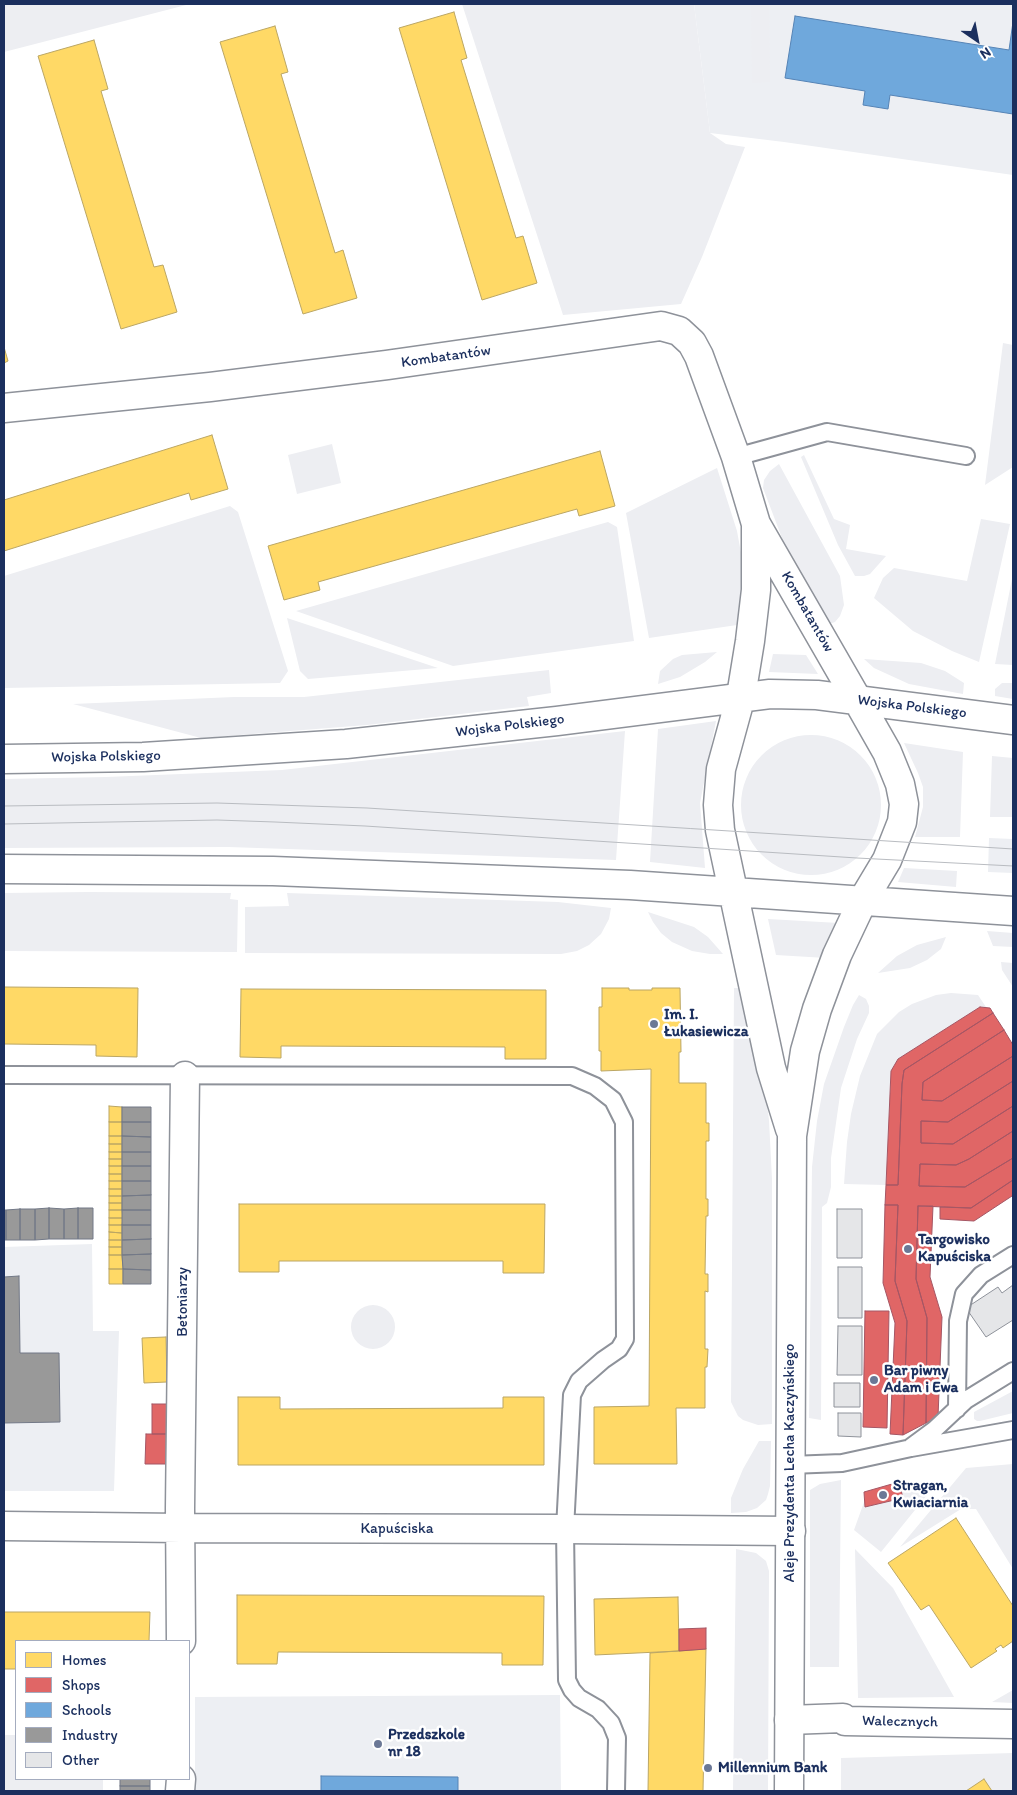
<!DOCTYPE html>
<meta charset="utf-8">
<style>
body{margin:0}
#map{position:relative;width:1017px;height:1795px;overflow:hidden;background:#fff;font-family:Itim,sans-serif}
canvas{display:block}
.frame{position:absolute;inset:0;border:5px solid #1b2f5e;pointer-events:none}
.legend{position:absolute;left:15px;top:1640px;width:175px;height:140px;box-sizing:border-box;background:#fff;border:1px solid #a4acbf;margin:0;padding:6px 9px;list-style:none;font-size:15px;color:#1b2f5e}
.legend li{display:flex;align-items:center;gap:10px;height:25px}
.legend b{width:25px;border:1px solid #a4acbf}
.north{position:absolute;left:952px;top:15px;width:50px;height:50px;-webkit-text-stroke:4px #fff;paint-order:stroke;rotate:147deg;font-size:14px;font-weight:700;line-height:20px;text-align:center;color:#1b2f5e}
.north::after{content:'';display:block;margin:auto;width:18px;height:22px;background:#1b2f5e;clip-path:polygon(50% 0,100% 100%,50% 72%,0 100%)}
</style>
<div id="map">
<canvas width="1017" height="1795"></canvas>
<div class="frame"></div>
<ul class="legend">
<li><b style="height:14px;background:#ffd966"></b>Homes</li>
<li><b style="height:14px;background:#e06666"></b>Shops</li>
<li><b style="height:14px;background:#6fa8dc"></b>Schools</li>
<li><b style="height:14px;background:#999"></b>Industry</li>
<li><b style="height:14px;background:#e5e6e8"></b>Other</li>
</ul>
<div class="north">N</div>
</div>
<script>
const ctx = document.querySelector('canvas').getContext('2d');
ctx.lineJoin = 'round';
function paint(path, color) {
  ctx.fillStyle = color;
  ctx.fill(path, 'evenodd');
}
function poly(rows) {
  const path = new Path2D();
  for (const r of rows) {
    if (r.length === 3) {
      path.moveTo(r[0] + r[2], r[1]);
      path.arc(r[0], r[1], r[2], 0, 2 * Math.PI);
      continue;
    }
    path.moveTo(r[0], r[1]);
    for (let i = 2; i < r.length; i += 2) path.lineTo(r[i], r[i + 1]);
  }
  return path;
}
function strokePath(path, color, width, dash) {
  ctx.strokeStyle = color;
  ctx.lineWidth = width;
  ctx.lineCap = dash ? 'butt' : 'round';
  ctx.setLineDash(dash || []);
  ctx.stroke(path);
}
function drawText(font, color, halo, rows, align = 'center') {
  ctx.font = font + ' Itim,sans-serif';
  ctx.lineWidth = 5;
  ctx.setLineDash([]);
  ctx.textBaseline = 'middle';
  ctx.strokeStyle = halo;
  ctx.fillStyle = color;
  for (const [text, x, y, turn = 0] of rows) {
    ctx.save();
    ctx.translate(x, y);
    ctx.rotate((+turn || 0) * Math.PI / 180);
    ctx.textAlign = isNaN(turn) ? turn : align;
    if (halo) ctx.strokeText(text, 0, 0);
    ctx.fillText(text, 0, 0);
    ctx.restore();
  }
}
paint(poly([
 [694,4,1013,4,1013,175,784,142,710,133],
 [989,838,1013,839,1013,873,988,872],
 [92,1244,93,1331,119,1331,114,1491,4,1491,4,1247],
 [560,1695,561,1791,195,1791,195,1697]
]), '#edeff3');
paint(poly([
 [4,4,190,4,4,52],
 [462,4,694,4,710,133,726,144,745,147,702,257,681,304,563,315],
 [751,4,769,4,770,82,752,83],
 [1003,343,1013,345,1013,467,985,485],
 [332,444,341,483,297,494,288,455],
 [804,455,834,519,850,525,846,549,886,556,870,574,864,576,855,576,838,545,801,457],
 [779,464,840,576,844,605,840,616,835,622,829,624,785,546,763,488,764,480,770,471],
 [717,468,737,531,743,564,744,594,741,613,737,625,649,638,626,513],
 [230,506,238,512,288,671,280,683,4,688,4,576],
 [981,519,1010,524,979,662,952,651,913,631,874,598,883,578,894,568,967,581],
 [608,522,617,527,634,641,453,666,296,611],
 [1013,574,1013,665,995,664],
 [287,618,438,668,308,679,300,671],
 [717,652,705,662,680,677,658,684,660,671,673,659,682,655],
 [773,654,806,655,818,674,769,672],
 [864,659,921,663,945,671,964,683,963,694,909,684,874,668],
 [549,670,551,693,527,697,529,706,367,725,201,738,73,704,234,697,304,697],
 [1002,683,1013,683,1013,699,995,696,995,689],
 [716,721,700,803,705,868,650,862,658,729],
 [625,731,616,860,228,847,4,848,4,779,106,777,282,770],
 [811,805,70],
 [904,743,963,752,960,837,915,837,923,807,923,787,918,773],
 [992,756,1013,758,1013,817,990,817],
 [904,868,957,871,956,887,898,882],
 [89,892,231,893,230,899,238,900,237,952,4,951,4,893],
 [287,893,558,902,611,908,609,919,601,934,589,945,577,951,561,954,245,953,245,907,289,906],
 [648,912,694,927,708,937,723,954,710,954,692,951,672,942,661,933,653,922],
 [768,919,839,923,826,958,776,955],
 [987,931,1013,933,1013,947,993,946],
 [946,937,941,949,927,960,910,968,878,973,897,956,917,945],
 [1001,962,1013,963,1013,987,1002,970],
 [734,988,742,988,766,1097,769,1120,772,1179,772,1424,758,1425,743,1420,738,1416,731,1402],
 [951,993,978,995,986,1007,980,1007,898,1059,891,1071,886,1185,844,1184,847,1142,851,1114,860,1076,877,1034,899,1012,912,1004,936,995],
 [859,995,866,999,869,1006,869,1013,857,1039,841,1088,831,1158,831,1187,827,1203,822,1207,821,1420,809,1418,812,1167,817,1121,824,1084,844,1027,853,1005],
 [373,1327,22],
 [1013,1391,1013,1413,980,1421,977,1421,974,1419,974,1412],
 [759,1441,771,1441,770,1486,768,1494,766,1500,757,1508,746,1512,731,1513,731,1498,743,1469],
 [1013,1464,1013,1569,976,1509,961,1509,900,1547,966,1468],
 [841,1480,839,1667,810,1667,810,1490,820,1484],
 [924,1481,932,1489,881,1552,854,1530,868,1491],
 [736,1549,756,1553,766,1561,769,1571,768,1791,733,1791],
 [855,1549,893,1588,954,1697,858,1698],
 [1013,1690,1013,1703,992,1702],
 [4,1735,16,1735,16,1779,103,1779,103,1791,4,1791],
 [1013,1753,1013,1791,841,1791,841,1758]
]), '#edeef2');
const homes = poly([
 [454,12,467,58,461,60,516,238,523,236,537,283,482,300,399,28,454,12],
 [275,26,288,72,281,74,335,253,343,250,357,298,303,314,220,42,275,26],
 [94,40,108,89,101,91,154,267,163,265,177,312,121,329,38,56,94,40],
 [4,347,8,361,4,363,4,347],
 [212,435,228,489,191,500,189,493,4,551,4,500,212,435],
 [600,451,615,506,579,516,577,509,318,582,320,590,284,600,268,546,600,451],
 [4,987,138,988,137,1057,96,1056,96,1045,4,1044,4,987],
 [602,988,629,988,629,990,652,990,652,988,680,988,681,1052,679,1052,679,1083,706,1083,706,1123,709,1123,709,1141,706,1141,706,1199,708,1199,708,1216,706,1216,705,1274,708,1274,708,1292,705,1291,705,1349,708,1349,707,1367,705,1367,705,1408,676,1408,677,1464,594,1464,594,1407,649,1406,651,1069,601,1071,601,1051,599,1051,599,1007,602,1007,602,988],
 [241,989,546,990,546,1059,505,1059,505,1047,281,1046,281,1058,240,1057,241,989],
 [109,1106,122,1107,122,1122,109,1122,109,1106],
 [109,1122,122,1122,122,1136,109,1136,109,1122],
 [109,1136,122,1136,122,1144,109,1144,109,1136],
 [109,1144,122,1144,122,1152,109,1152,109,1144],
 [109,1152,122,1152,122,1159,109,1159,109,1152],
 [109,1159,122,1159,122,1166,109,1166,109,1159],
 [109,1166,122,1166,122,1174,109,1174,109,1166],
 [109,1174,122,1174,122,1181,109,1181,109,1174],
 [109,1181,122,1181,122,1189,109,1189,109,1181],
 [109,1189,122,1189,122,1196,109,1196,109,1189],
 [109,1196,122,1196,122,1203,109,1203,109,1196],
 [109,1203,122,1203,122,1210,109,1210,109,1203],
 [239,1204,545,1204,544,1273,503,1273,503,1261,279,1261,279,1272,239,1272,239,1204],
 [109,1210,122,1210,123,1218,109,1218,109,1210],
 [109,1218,123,1218,122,1225,109,1225,109,1218],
 [109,1225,122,1225,122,1233,109,1232,109,1225],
 [109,1232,122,1233,122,1240,109,1240,109,1232],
 [109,1240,122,1240,122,1247,109,1247,109,1240],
 [109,1247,122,1247,122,1255,109,1255,109,1247],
 [109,1255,122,1255,123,1269,109,1269,109,1255],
 [109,1269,123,1269,123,1284,109,1284,109,1269],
 [166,1337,167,1382,144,1383,142,1338,166,1337],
 [238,1397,280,1397,280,1409,503,1408,503,1397,544,1397,544,1465,238,1465,238,1397],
 [956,1518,1013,1606,1013,1641,1003,1648,1001,1645,995,1649,997,1651,971,1668,929,1605,921,1610,888,1563,956,1518],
 [237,1595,544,1596,543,1665,502,1665,502,1653,278,1652,277,1664,237,1664,237,1595],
 [678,1597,679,1651,595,1655,594,1599,678,1597],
 [4,1612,150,1612,149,1641,16,1641,16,1669,4,1669,4,1612],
 [706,1649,703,1791,648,1791,650,1653,706,1649],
 [984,1779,992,1791,966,1791,984,1779]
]);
paint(homes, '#ffd966');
strokePath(homes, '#bba664', 1);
const shops = poly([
 [980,1007,990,1008,993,1013,904,1070,902,1084,898,1185,886,1185,891,1071,898,1059,980,1007],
 [993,1013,1004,1030,923,1082,922,1100,942,1101,1013,1056,1013,1081,948,1122,921,1121,921,1143,953,1144,1013,1106,1013,1131,969,1159,956,1165,920,1164,919,1186,965,1187,1013,1158,1013,1180,971,1208,918,1206,916,1279,927,1318,926,1423,903,1435,907,1321,895,1281,898,1205,885,1205,886,1185,898,1185,902,1084,904,1070,993,1013],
 [1004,1030,1013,1045,1013,1056,942,1101,922,1100,923,1082,1004,1030],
 [1013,1081,1013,1106,953,1144,921,1143,921,1121,948,1122,1013,1081],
 [1013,1131,1013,1158,965,1187,919,1186,920,1164,956,1165,969,1159,1013,1131],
 [1013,1180,1013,1197,1012,1196,974,1221,940,1219,940,1207,971,1208,1013,1180],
 [885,1205,898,1205,895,1281,907,1321,903,1435,890,1434,895,1323,883,1283,885,1205],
 [918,1206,933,1206,930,1277,942,1317,938,1417,926,1423,927,1318,916,1279,918,1206],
 [865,1311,889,1311,887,1428,863,1427,865,1311],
 [152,1404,179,1404,178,1434,152,1434,152,1404],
 [146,1434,178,1434,179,1464,145,1464,146,1434],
 [899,1482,903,1498,865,1507,864,1492,899,1482],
 [706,1628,706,1649,679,1651,679,1629,706,1628]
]);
paint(shops, '#e06666');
strokePath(shops, '#a55664', 1);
const schools = poly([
 [795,16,1009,50,1013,22,1013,114,890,95,888,109,863,105,865,91,785,78,795,16],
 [321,1776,458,1777,458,1791,321,1791,321,1776]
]);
paint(schools, '#6fa8dc');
strokePath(schools, '#5684b6', 1);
const industry = poly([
 [122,1107,151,1107,151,1122,122,1122,122,1107],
 [122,1122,151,1122,151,1137,122,1136,122,1122],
 [122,1136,151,1137,151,1152,122,1152,122,1136],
 [122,1152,151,1152,151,1166,122,1166,122,1152],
 [122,1166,151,1166,151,1181,122,1181,122,1166],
 [122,1181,151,1181,151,1195,122,1196,122,1181],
 [151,1195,151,1210,122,1210,122,1196,151,1195],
 [49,1208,64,1209,64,1239,49,1239,49,1208],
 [49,1208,49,1239,35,1240,35,1209,49,1208],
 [78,1208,93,1208,93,1239,78,1239,78,1208],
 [78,1208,78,1239,64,1239,64,1209,78,1208],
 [20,1209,35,1209,35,1240,20,1240,20,1209],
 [20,1209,20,1240,6,1240,6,1210,20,1209],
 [4,1210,6,1210,6,1240,4,1240,4,1210],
 [122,1210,151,1210,151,1225,122,1225,122,1210],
 [122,1225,151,1225,151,1239,122,1240,122,1225],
 [151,1239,151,1254,122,1255,122,1240,151,1239],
 [151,1254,151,1270,123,1269,122,1255,151,1254],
 [123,1269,151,1270,151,1284,123,1284,123,1269],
 [19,1276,20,1353,59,1353,60,1422,4,1423,4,1277,19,1276],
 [120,1779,150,1779,150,1786,120,1786,120,1779],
 [120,1786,150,1786,150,1791,120,1791,120,1786]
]);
paint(industry, '#999');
strokePath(industry, '#737987', 1);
const building = poly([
 [837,1209,862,1209,862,1258,837,1258,837,1209],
 [838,1267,862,1267,862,1318,838,1318,838,1267],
 [1013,1285,1013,1320,986,1337,966,1308,998,1287,1002,1293,1013,1285],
 [838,1326,862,1326,862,1375,837,1375,838,1326],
 [834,1383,860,1383,860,1407,834,1407,834,1383],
 [838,1413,861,1413,861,1437,838,1436,838,1413]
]);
paint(building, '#e5e6e8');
strokePath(building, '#8e929a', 1);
const lane = poly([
 [736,457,827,432,966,456],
 [4,1075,572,1076,595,1086,613,1100,624,1122,625,1339,619,1349,603,1360,579,1381,572,1395,565,1529,567,1680,572,1690,579,1698,598,1709,611,1723,617,1738,616,1791],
 [957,1409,958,1321,964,1294,981,1275,1013,1255],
 [911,1447,934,1430,966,1400,1013,1371],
 [790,1465,842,1463,911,1448,1013,1430]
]);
const street = poly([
 [4,408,210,387,387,365,661,326,679,331,692,343,699,356,736,457,756,524,858,701],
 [741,696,750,641,756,590,756,525],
 [4,1526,181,1528,565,1529,791,1531],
 [181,1641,180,1508,185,1076],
 [789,1720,843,1718,845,1721,1013,1724],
 [180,1791,181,1779]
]);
const secondary = poly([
 [741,696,721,769,718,805,720,830,771,1068,790,1129],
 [4,759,143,757,346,744,557,721,770,694,817,695,1013,720],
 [4,869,273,871,630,885,1013,911],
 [789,1791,792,1136,805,1051,817,1009,837,955,863,900,887,860,902,822,904,804,900,784,887,752,858,701]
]);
strokePath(lane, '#8e929a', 20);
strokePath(street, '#8e929a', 31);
strokePath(secondary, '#8e929a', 31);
strokePath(lane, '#fff', 16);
strokePath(street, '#fff', 28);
strokePath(secondary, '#fff', 28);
strokePath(poly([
 [4,806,217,803,367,808,1013,849],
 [4,824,217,820,275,822,365,826,857,858,1013,866]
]), '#b9bcc1', 1);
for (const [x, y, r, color] of [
 [654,1024,5,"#6b7896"],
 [908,1249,5,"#6b7896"],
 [874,1380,5,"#6b7896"],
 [883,1495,5,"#6b7896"],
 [378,1744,5,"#6b7896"],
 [708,1768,5,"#6b7896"]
]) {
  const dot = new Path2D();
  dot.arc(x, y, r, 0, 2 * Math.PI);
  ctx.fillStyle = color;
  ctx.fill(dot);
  strokePath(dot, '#fff', 2);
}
drawText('15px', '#1b2f5e', '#fff', [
 ["Kombatantów",446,357,-8],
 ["Kombatantów",807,612,60],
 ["Wojska Polskiego",912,707,7],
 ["Wojska Polskiego",510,726,-7],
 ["Wojska Polskiego",106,757,-1],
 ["Betoniarzy",183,1302,-90],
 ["Aleje Prezydenta Lecha Kaczyńskiego",790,1463,-90],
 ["Kapuściska",397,1529],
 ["Walecznych",900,1722,1]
]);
drawText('bold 15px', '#1b2f5e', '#fff', [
 ["Im. I.",664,1015],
 ["Łukasiewicza",664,1032],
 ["Targowisko",918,1240],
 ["Kapuściska",918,1257],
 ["Bar piwny",884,1371],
 ["Adam i Ewa",884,1388],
 ["Stragan,",893,1486],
 ["Kwiaciarnia",893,1503],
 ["Przedszkole",388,1735],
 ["nr 18",388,1752],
 ["Millennium Bank",718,1768]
], 'left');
</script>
